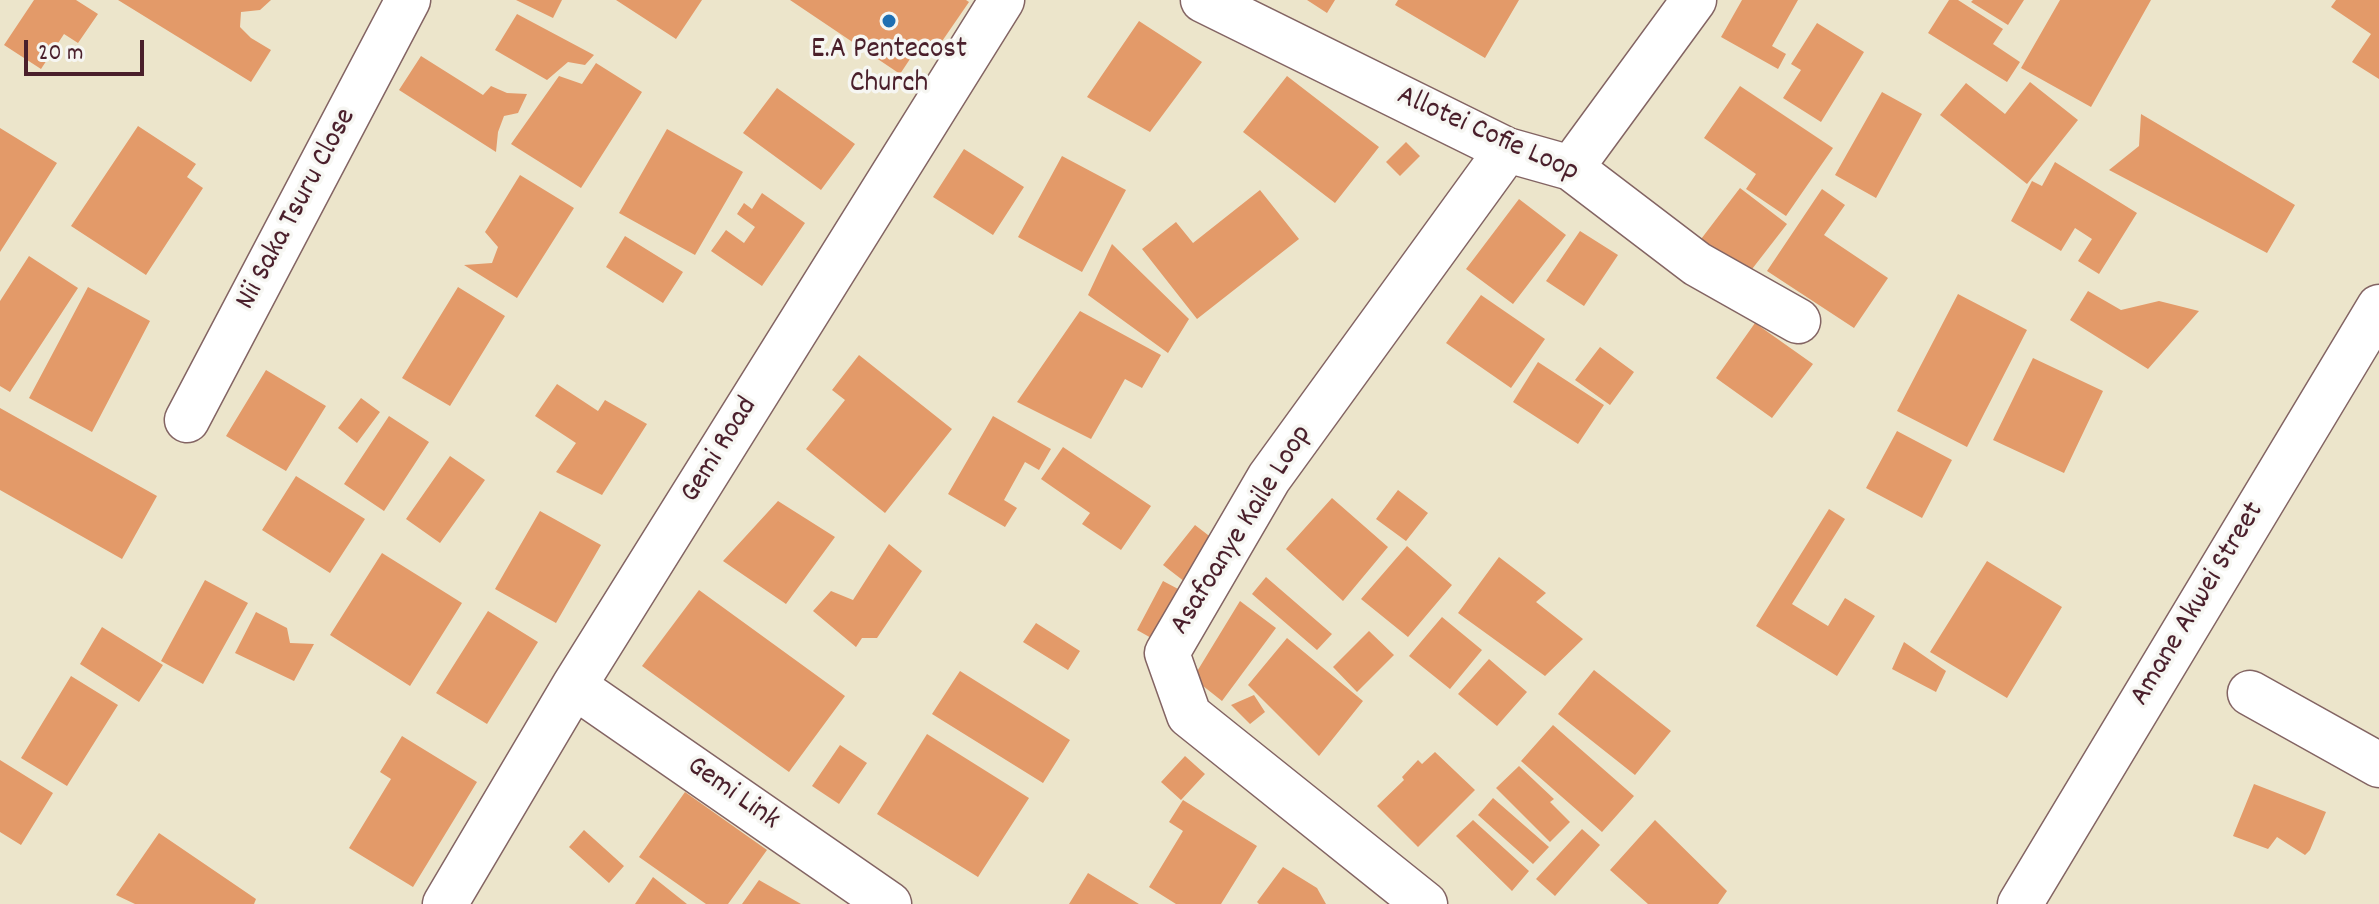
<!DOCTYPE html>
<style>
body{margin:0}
#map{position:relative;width:2379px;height:904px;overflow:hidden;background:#ece5cb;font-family:Dekko,sans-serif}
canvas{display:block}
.scale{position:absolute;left:24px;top:40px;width:120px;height:36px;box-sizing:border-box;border:4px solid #4a1f2b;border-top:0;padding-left:10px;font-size:24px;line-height:28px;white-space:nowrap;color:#4a1f2b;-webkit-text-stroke:6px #f6f6f2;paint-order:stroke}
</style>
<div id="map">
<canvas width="2379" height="904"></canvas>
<div class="scale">20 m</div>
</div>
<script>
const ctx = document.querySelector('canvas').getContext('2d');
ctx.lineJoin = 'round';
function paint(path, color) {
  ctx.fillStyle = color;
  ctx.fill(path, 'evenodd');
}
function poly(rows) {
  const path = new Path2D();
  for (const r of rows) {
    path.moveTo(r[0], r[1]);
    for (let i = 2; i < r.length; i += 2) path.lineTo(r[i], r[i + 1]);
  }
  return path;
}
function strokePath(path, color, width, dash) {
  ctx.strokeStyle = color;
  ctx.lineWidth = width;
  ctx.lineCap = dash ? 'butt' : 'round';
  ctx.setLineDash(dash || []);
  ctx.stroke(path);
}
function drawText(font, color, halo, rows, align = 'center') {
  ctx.font = font + ' Dekko,sans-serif';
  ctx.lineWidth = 7;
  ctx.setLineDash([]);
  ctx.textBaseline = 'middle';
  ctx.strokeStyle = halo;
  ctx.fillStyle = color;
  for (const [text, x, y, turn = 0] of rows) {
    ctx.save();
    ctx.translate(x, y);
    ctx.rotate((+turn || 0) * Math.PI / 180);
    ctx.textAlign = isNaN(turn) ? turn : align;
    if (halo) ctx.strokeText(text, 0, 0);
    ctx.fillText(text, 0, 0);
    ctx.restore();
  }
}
paint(poly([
 [34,0,76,0,98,14,78,43,64,34,41,69,4,45],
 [118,0,271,0,260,10,241,12,240,27,251,38,271,50,251,82],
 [516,0,562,0,553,18],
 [616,0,702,0,676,39],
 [790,0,966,0,969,2,936,50,922,41,900,74],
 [1307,0,1335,0,1327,13],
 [1398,0,1519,0,1485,58,1395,5],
 [1742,0,1798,0,1772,46,1786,54,1778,69,1721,37],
 [1949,0,1958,0,2003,29,1993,44,2020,62,2007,82,1928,33],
 [1973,0,2024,0,2008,25,1971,2],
 [2060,0,2151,0,2091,107,2021,68],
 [2336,0,2379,0,2379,79,2352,62,2371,34,2331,7],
 [517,14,594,55,585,65,568,62,547,80,495,50],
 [1139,21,1202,62,1150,132,1087,97],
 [1817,23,1864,52,1821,122,1783,98,1801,70,1791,64],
 [421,56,483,95,491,86,507,93,527,94,518,113,504,116,498,132,496,152,399,90],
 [596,63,642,92,581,188,511,144,559,76,582,84],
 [1287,76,1379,147,1335,203,1243,132],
 [2030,82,2078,120,2027,184,1940,115,1966,83,2005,114],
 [1740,86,1833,148,1786,216,1746,189,1756,174,1704,138],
 [777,88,855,144,821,190,743,133],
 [1882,92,1922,114,1876,198,1835,175],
 [2141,114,2295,205,2267,253,2109,170,2139,146],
 [138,126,196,164,187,177,203,188,146,275,71,226],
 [0,128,57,163,0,252],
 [667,129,743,172,695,255,619,213],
 [1406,142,1420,156,1400,176,1386,162],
 [964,149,1024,187,993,235,933,197],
 [1062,156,1126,190,1082,272,1018,237],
 [2055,162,2137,213,2099,274,2078,261,2092,239,2075,228,2061,251,2011,221,2032,181,2042,186],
 [520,175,574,208,517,298,464,265,492,263,498,247,485,232],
 [1740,188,1787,224,1742,282,1695,247],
 [1822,189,1845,205,1824,235,1888,278,1854,328,1767,271],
 [1260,190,1299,239,1197,319,1142,249,1176,222,1193,243],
 [762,193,805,223,762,286,711,251,726,230,744,243,755,227,737,214,744,203,752,209],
 [1519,199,1566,235,1513,304,1466,269],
 [1580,231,1618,255,1584,306,1546,281],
 [625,236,683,272,663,303,606,267],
 [1112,244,1189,319,1168,353,1088,295],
 [29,256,78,288,10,392,0,386,0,301],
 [88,287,150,321,92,432,29,398],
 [458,287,505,316,450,406,402,378],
 [2088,291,2121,310,2159,301,2199,311,2148,369,2070,320],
 [1958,294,2027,330,1967,447,1897,411],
 [1481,295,1545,339,1511,388,1446,343],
 [1080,311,1161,355,1142,388,1125,379,1091,439,1017,402],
 [1755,323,1813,364,1772,418,1716,378],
 [1600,347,1634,372,1610,405,1575,380],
 [859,355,952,429,885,513,806,449,845,400,832,390],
 [2033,358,2103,391,2064,473,1993,440],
 [1538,362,1604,405,1578,444,1513,402],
 [266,370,326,406,286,471,226,436],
 [557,384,598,411,605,400,647,424,602,495,556,472,576,443,535,416],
 [361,398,380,412,357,443,338,428],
 [0,408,157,496,122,559,0,490],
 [389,416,429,442,384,511,344,484],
 [993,416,1051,449,1039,470,1025,462,1004,500,1017,508,1005,527,948,494],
 [1897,431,1952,460,1922,518,1866,488],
 [1063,447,1151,506,1121,550,1082,524,1090,513,1041,479],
 [450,456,485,480,440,543,406,519],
 [296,476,365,519,330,573,262,530],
 [1398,490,1428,513,1406,541,1376,519],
 [1332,498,1388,547,1343,601,1286,549],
 [778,501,835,537,786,604,723,561],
 [1829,509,1845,519,1792,604,1828,626,1845,598,1875,616,1837,676,1756,626],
 [540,511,601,545,556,623,495,589],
 [1195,525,1221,545,1189,585,1163,565],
 [889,544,922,571,877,638,862,638,856,647,813,611,831,591,853,600],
 [1407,546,1452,585,1408,637,1361,599],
 [382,553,462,603,410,686,330,635],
 [1499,557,1546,593,1536,602,1583,639,1545,676,1458,613],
 [1987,561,2062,607,2007,698,1930,652],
 [1266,577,1332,634,1317,650,1252,594],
 [205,580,248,603,203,684,161,661],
 [1163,581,1180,590,1153,639,1137,630],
 [699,590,845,696,789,772,642,666],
 [1240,601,1276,628,1222,701,1193,678],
 [488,611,538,642,487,724,436,693],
 [256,612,287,628,290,643,314,644,294,681,235,653],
 [1442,617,1482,650,1450,689,1409,656],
 [1036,623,1080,651,1068,670,1023,642],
 [102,627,163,665,139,702,80,664],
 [1369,631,1394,655,1357,692,1333,667],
 [1287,638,1363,701,1319,756,1248,685],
 [1904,642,1946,671,1936,692,1892,669],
 [1489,659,1527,692,1497,726,1458,694],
 [1594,670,1671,731,1635,775,1558,714],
 [960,671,1070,740,1043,783,932,714],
 [71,676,118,705,67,786,21,758],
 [1254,695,1265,712,1250,724,1231,705],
 [1553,725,1634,796,1602,832,1521,761],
 [927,734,1029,798,978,877,877,814],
 [402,736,477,782,413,887,349,848,391,779,380,772],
 [840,745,867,763,839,804,812,786],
 [1435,752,1475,790,1418,847,1377,806,1404,780,1402,777,1418,760,1422,764],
 [1185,756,1205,774,1181,800,1161,782],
 [0,760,53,793,21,845,0,832],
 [1519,766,1554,799,1550,802,1570,822,1550,842,1496,788],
 [2254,784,2326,812,2310,850,2305,855,2277,837,2268,849,2233,836],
 [685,792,767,850,728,904,706,904,639,857],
 [1493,798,1549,847,1533,864,1478,815],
 [1183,800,1257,846,1221,904,1176,904,1149,887,1183,831,1169,822],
 [1473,820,1529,871,1512,891,1456,836],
 [1655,820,1727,891,1718,904,1648,904,1610,870],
 [1582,829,1600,845,1555,896,1536,879],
 [584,830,624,866,609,883,569,847],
 [159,833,256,899,254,904,135,904,116,895],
 [1283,867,1317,888,1326,904,1259,904,1257,902],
 [1088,873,1139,904,1069,904],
 [653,877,687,904,635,904],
 [759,880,801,904,742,904]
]), '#e39a69');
const minor = poly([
 [1203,0,1507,150,1571,168,1697,264,1798,321],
 [1571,168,1694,0],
 [187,420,408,0],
 [574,686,889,904],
 [2250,693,2379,765],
 [445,904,574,686,1002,0],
 [1425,904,1189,715,1167,653,1269,478,1507,150],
 [2020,904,2379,307]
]);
strokePath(minor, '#836463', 47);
strokePath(minor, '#fff', 44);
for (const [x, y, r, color] of [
 [889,21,8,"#1f6fb2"]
]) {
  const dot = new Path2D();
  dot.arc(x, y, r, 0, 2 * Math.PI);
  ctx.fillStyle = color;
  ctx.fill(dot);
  strokePath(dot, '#f6f6f2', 3);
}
drawText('30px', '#4a1f2b', '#f6f6f2', [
 ["E.A Pentecost",889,52],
 ["Church",889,86]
]);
drawText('30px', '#4a1f2b', '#f6f6f2', [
 ["Allotei Cofie Loop",1487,136,24],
 ["Nii Saka Tsuru Close",298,210,-62],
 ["Gemi Road",721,451,-58],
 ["Asafoanye Kaile Loop",1243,531,-58],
 ["Amane Akwei Street",2199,605,-59],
 ["Gemi Link",732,795,35]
]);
</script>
